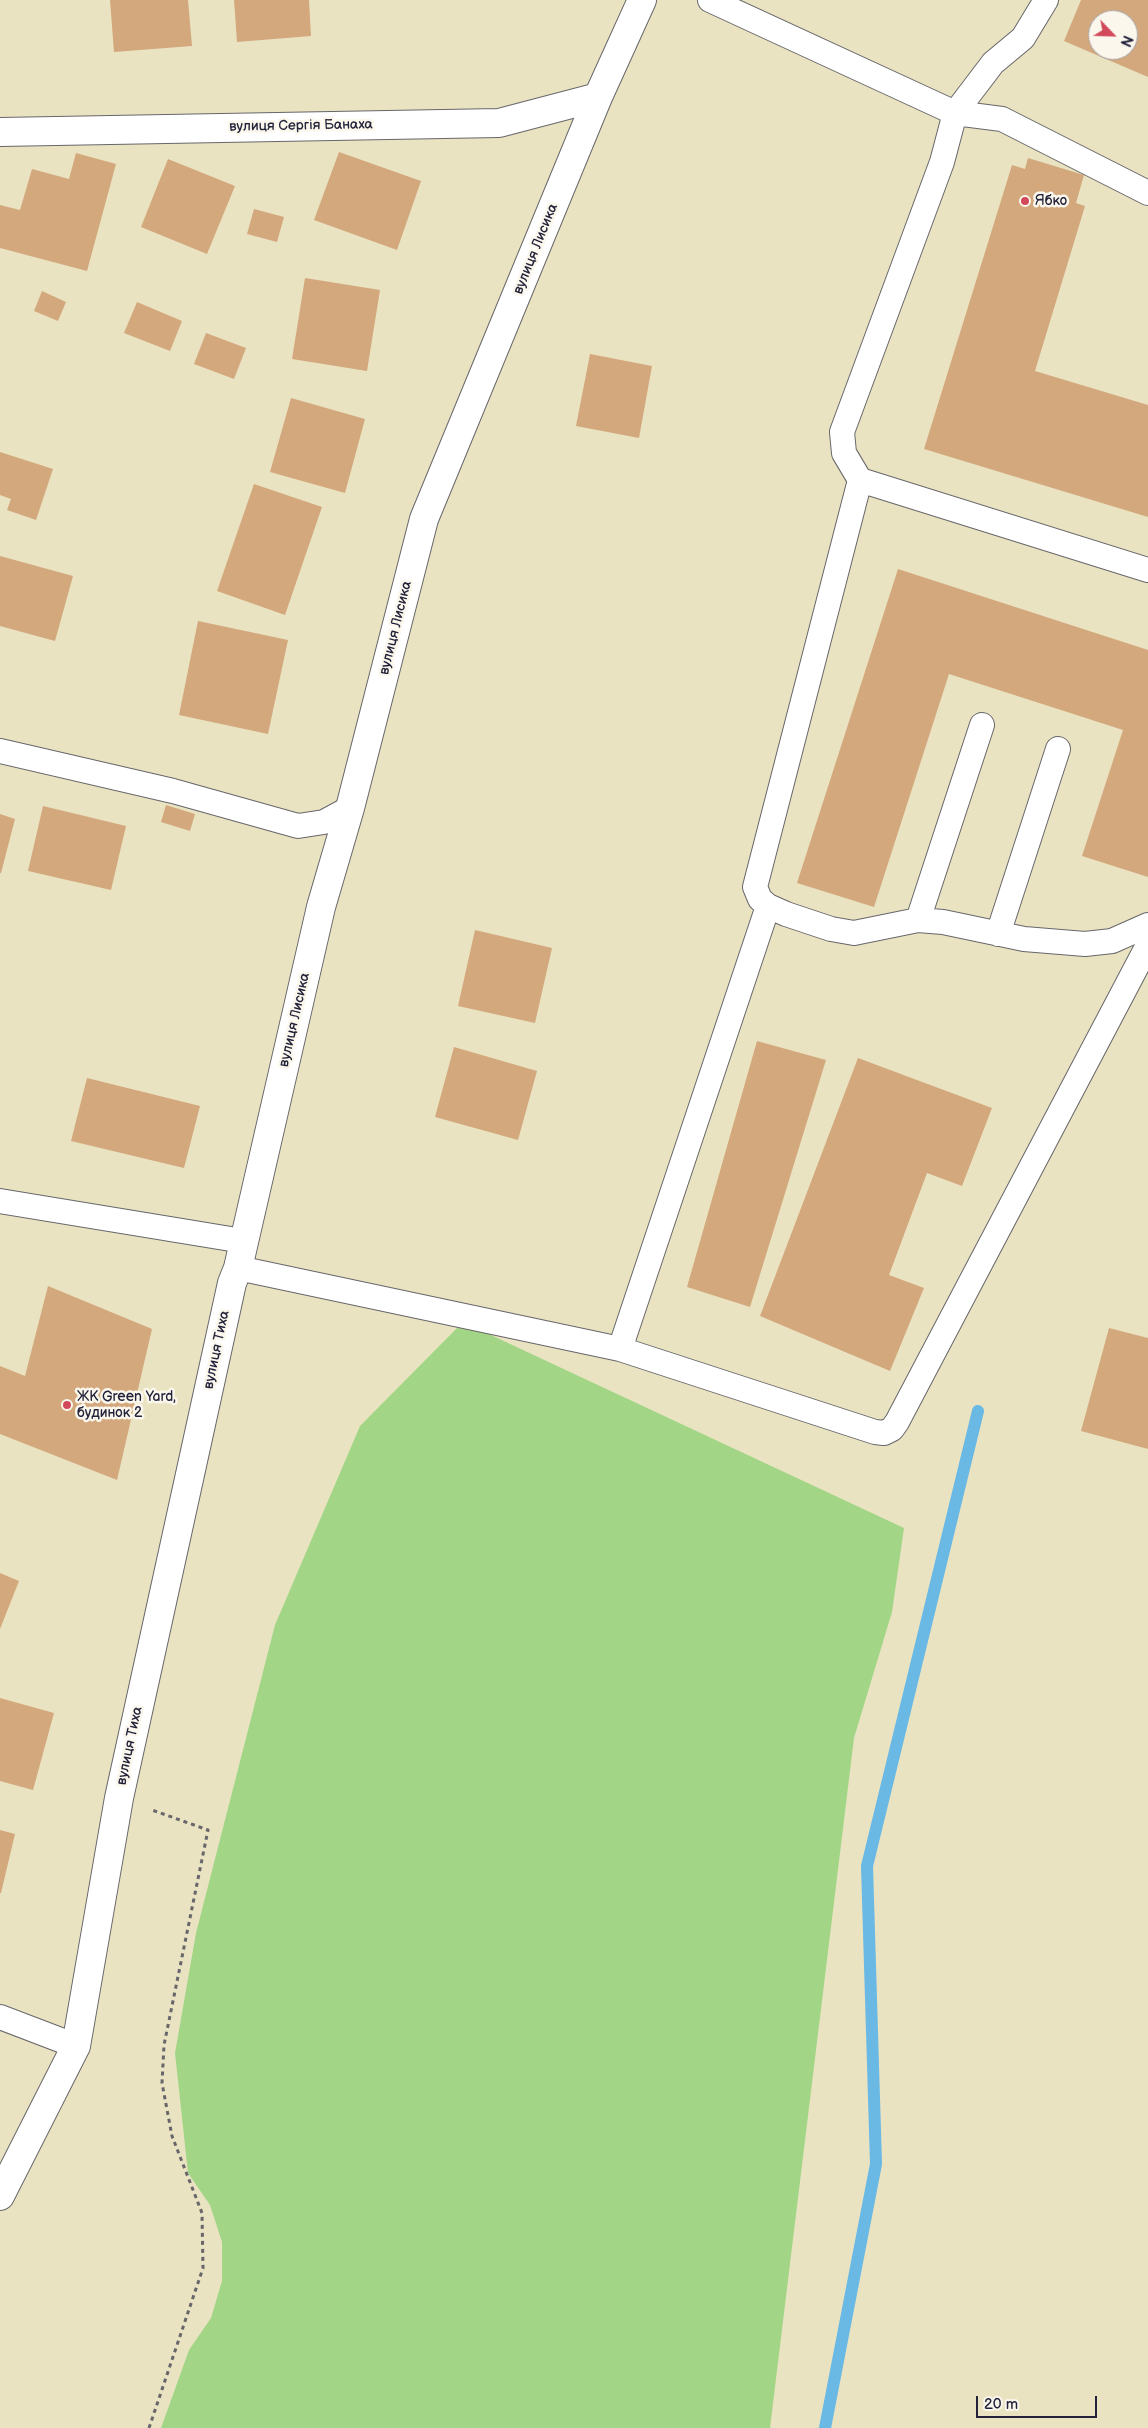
<!DOCTYPE html>
<meta charset="utf-8">
<style>
body{margin:0}
#map{position:relative;width:1148px;height:2428px;overflow:hidden;background:#e9e3c2;font-family:"Balsamiq Sans",sans-serif}
canvas{display:block}
.north{position:absolute;left:1088px;top:10px;width:50px;height:50px;box-sizing:border-box;background:#fbf7ec;border:1px solid #a4a2a5;border-radius:50%;rotate:114deg;font-size:14px;font-weight:700;line-height:20px;text-align:center;color:#22223b}
.north::after{content:'';display:block;margin:auto;width:18px;height:22px;background:#d1495b;clip-path:polygon(50% 0,100% 100%,50% 72%,0 100%)}
.scale{position:absolute;left:976px;top:2396px;width:121px;height:22px;box-sizing:border-box;border:2px solid #22223b;border-top:0;padding-left:6px;font-size:15px;line-height:18px;white-space:nowrap;color:#22223b;-webkit-text-stroke:4px #fbf7ec;paint-order:stroke}
</style>
<div id="map">
<canvas width="1148" height="2428"></canvas>
<div class="north">N</div>
<div class="scale">20 m</div>
</div>
<script>
const ctx = document.querySelector('canvas').getContext('2d');
ctx.lineJoin = 'round';
function paint(path, color) {
  ctx.fillStyle = color;
  ctx.fill(path, 'evenodd');
}
function poly(rows) {
  const path = new Path2D();
  for (const r of rows) {
    path.moveTo(r[0], r[1]);
    for (let i = 2; i < r.length; i += 2) path.lineTo(r[i], r[i + 1]);
  }
  return path;
}
function strokePath(path, color, width, dash) {
  ctx.strokeStyle = color;
  ctx.lineWidth = width;
  ctx.lineCap = dash ? 'butt' : 'round';
  ctx.setLineDash(dash || []);
  ctx.stroke(path);
}
function drawText(font, color, halo, rows, align = 'center') {
  ctx.font = font + ' "Balsamiq Sans",sans-serif';
  ctx.lineWidth = 5;
  ctx.setLineDash([]);
  ctx.textBaseline = 'middle';
  ctx.strokeStyle = halo;
  ctx.fillStyle = color;
  for (const [text, x, y, turn = 0] of rows) {
    ctx.save();
    ctx.translate(x, y);
    ctx.rotate((+turn || 0) * Math.PI / 180);
    ctx.textAlign = isNaN(turn) ? turn : align;
    if (halo) ctx.strokeText(text, 0, 0);
    ctx.fillText(text, 0, 0);
    ctx.restore();
  }
}
paint(poly([
 [463,1322,904,1528,892,1612,854,1738,770,2428,161,2428,189,2350,211,2318,222,2281,222,2242,210,2205,188,2173,175,2053,196,1933,275,1625,360,1426]
]), '#a2d686');
strokePath(poly([
 [825,2428,876,2164,867,1866,978,1411]
]), '#6ab9e5', 12);
paint(poly([
 [110,0,188,0,192,46,114,52],
 [234,0,309,0,311,36,237,42],
 [1081,0,1148,0,1148,77,1064,41],
 [1098,20,1128,20,1128,50,1098,50],
 [339,152,421,181,397,250,314,220],
 [76,153,116,164,87,271,0,248,0,205,20,210,32,169,69,179],
 [1028,158,1084,175,1076,203,1085,206,1035,371,1148,405,1148,517,924,449,1012,165,1025,169],
 [168,159,235,186,207,254,141,227],
 [254,209,284,217,277,242,247,234],
 [305,278,380,290,367,371,292,359],
 [42,291,66,302,58,321,34,311],
 [137,302,182,321,170,351,124,333],
 [206,333,246,348,234,379,194,364],
 [590,354,652,366,639,438,576,426],
 [291,398,365,419,345,493,270,472],
 [0,452,53,469,36,520,7,510,11,499,0,495],
 [254,484,322,507,285,615,217,591],
 [0,556,73,576,55,641,0,626],
 [898,569,1148,650,1148,877,1082,856,1123,730,949,674,874,907,797,883],
 [198,621,288,640,268,734,179,715],
 [166,805,195,814,190,831,161,822],
 [43,806,126,826,111,890,28,871],
 [0,814,15,819,1,873,0,873],
 [475,930,552,948,535,1023,458,1006],
 [757,1041,826,1060,750,1307,687,1287],
 [454,1047,537,1071,518,1140,435,1117],
 [858,1058,992,1108,962,1186,927,1173,889,1275,924,1288,890,1371,760,1316],
 [87,1078,200,1106,184,1168,71,1141],
 [48,1286,152,1329,117,1480,0,1434,0,1366,25,1376],
 [1109,1328,1148,1338,1148,1449,1081,1431],
 [0,1573,19,1581,0,1629],
 [0,1698,54,1713,33,1790,0,1781],
 [0,1830,15,1834,1,1893,0,1893]
]), '#d4a87d');
const lane = poly([
 [710,0,955,113,1002,119,1148,193],
 [1046,0,1023,38,993,63,955,113,942,162,842,432,844,453,860,480,755,887,760,899,768,906,786,914,831,929,854,933,918,920,943,922,1024,939,1085,944,1112,941,1148,925],
 [860,480,1148,570],
 [0,751,173,791,298,826,324,822,350,808],
 [918,920,982,725],
 [998,934,1058,749],
 [0,1201,243,1241],
 [238,1268,620,1349,875,1432,884,1433,892,1429,897,1422,1148,945],
 [620,1349,768,906],
 [0,2017,76,2046]
]);
const street = poly([
 [0,132,499,123,598,97],
 [0,2196,76,2046,119,1798,232,1283,238,1268,321,907,350,808,424,519,598,97,642,0]
]);
strokePath(lane, '#68666a', 26);
strokePath(street, '#68666a', 30);
strokePath(poly([
 [149,2428,203,2268,202,2213,172,2136,162,2083,164,2045,208,1830,152,1810]
]), '#68666a', 3, [4, 4]);
strokePath(lane, '#fff', 24);
strokePath(street, '#fff', 28);
for (const [x, y, r, color] of [
 [1025,201,5,"#d1495b"],
 [67,1405,5,"#d1495b"]
]) {
  const dot = new Path2D();
  dot.arc(x, y, r, 0, 2 * Math.PI);
  ctx.fillStyle = color;
  ctx.fill(dot);
  strokePath(dot, '#fbf7ec', 2);
}
drawText('14px', '#22223b', '#fbf7ec', [
 ["вулиця Сергія Банаха",301,126,-1],
 ["вулиця Лисика",536,249,-68],
 ["вулиця Лисика",396,628,-76],
 ["вулиця Лисика",295,1020,-77],
 ["вулиця Тиха",217,1350,-78],
 ["вулиця Тиха",130,1746,-78]
]);
drawText('14px', '#22223b', '#fbf7ec', [
 ["Ябко",1035,201],
 ["ЖК Green Yard,",77,1397],
 ["будинок 2",77,1413]
], 'left');
</script>
